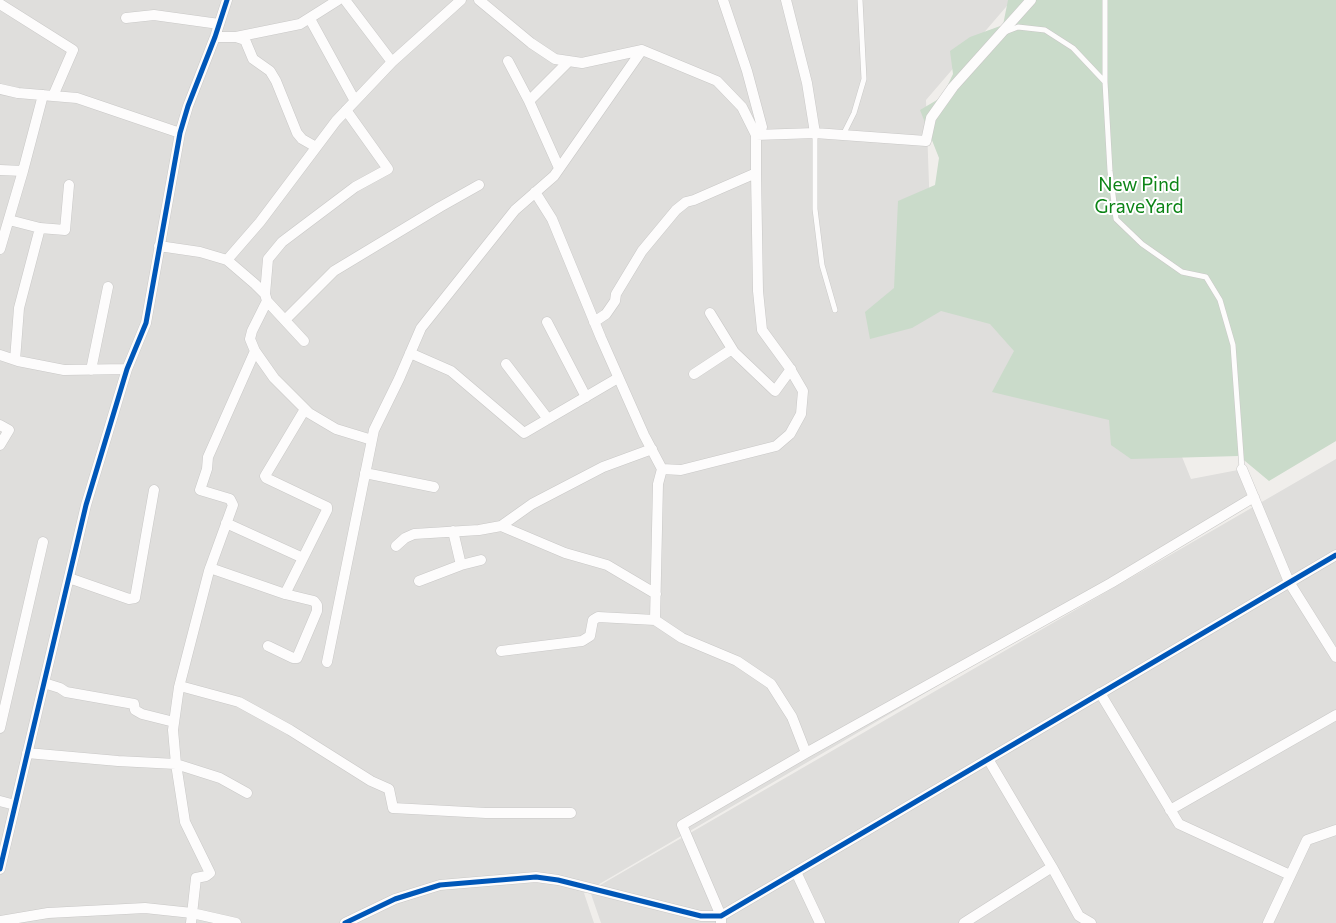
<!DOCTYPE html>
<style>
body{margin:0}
canvas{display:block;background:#f0eeeb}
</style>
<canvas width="1336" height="923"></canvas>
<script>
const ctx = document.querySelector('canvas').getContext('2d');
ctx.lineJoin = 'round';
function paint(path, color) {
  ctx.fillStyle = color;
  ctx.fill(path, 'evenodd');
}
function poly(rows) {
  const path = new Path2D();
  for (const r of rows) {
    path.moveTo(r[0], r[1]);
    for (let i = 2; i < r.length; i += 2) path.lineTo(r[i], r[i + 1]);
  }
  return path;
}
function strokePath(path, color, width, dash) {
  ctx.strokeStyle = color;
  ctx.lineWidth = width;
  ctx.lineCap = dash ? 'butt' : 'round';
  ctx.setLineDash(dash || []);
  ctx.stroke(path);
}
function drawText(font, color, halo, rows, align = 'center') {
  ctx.font = font + ' Commissioner,sans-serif';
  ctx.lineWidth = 4;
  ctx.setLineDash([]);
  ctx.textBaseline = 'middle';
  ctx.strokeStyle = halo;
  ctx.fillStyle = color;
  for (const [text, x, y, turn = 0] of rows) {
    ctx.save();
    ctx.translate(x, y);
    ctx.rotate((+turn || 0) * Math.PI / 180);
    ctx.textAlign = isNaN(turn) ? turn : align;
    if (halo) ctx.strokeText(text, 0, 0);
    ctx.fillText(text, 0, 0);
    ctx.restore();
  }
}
paint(poly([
 [0,0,1012,0,926,100,930,212,1167,420,1191,479,1238,470,1250,503,584,893,594,923,0,923],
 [1336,459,1336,923,601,923,590,891]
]), '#dfdedc');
paint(poly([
 [1008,0,1336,0,1336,441,1269,481,1239,456,1131,459,1111,445,1109,420,992,392,1014,351,990,324,941,311,912,328,870,339,865,312,894,288,898,201,935,185,939,158,920,110,942,97,953,74,950,51,970,37,1003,25]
]), '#cadbca');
const lane = poly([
 [1105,0,1105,82],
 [1005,32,1018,27,1045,30,1073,48,1105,82,1110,171,1116,219,1142,244,1182,272,1206,277,1220,300,1233,345,1242,469],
 [815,133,815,209,822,265,835,310],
 [843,135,854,113,864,79,860,0]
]);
const street = poly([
 [345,0,392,62],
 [479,0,531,43,555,59,582,63,642,50,717,81,742,107,756,135,815,133,926,141,931,118,953,87,1031,0],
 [786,0,807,83,815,133],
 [0,4,73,50,53,96],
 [126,18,154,15,219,24],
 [310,19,355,101],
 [215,37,236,37,245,40,253,59,270,71,276,81,297,133,302,139,316,147],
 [236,37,300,24,338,0],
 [508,61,529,101,559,168],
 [0,89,18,93,77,98,180,133],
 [529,101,569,61],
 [0,170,23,171],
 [535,192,552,219,601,338,644,435,662,469,658,484,655,620,682,638,737,661,771,684,792,717,806,753],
 [9,220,40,228,65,230,69,185],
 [159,246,200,252,227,260,255,284,265,294,267,301,252,331,250,339,255,351,274,378,309,413,336,429,372,440],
 [0,249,23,171,43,95],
 [227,260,260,222,336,121,392,62,461,0],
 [265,294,268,259,282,242,355,187,388,169,346,110],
 [267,301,304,341],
 [710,313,734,352,775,391,791,369],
 [285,320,334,271,440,207,479,185],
 [547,322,586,397],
 [594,322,606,314,615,301,616,294,642,251,676,210,686,202,694,200,756,173],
 [410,353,451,371,524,433,618,378],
 [0,355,18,361,64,370,127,369],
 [15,360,19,308,40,228],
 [506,364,548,419],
 [91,370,108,287],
 [694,374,732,349],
 [0,425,9,430,0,445],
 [662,469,681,470,776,446,790,434,801,414,803,391,789,367,762,330,758,291,756,173,756,135,762,127,747,71,723,0],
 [1242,469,1289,582,1336,657],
 [365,473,434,487],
 [226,523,303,558],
 [501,526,565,553,607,565,656,594],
 [453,531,461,565],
 [396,546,405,538,414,534,479,530,501,526,532,504,603,467,652,449],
 [210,568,285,594,314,601,317,605,317,611,297,658,293,658,268,646],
 [69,578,129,599,135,598,154,490],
 [419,581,461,565,481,560],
 [285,594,327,510,327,507,266,478,265,476,305,409],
 [501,651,582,641,590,636,593,620,598,617,655,620],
 [327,662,374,430,399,379,421,328,515,210,554,176,642,50],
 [44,683,60,688,66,692,134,704,135,710,142,714,174,722],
 [180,686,239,702,290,730,371,781,389,789,393,808,486,813,571,813],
 [1100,693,1179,824,1290,875],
 [0,728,43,542],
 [27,753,118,761,176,764,220,778,247,793],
 [988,759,1052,867],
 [0,801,15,805],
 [1170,810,1336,715],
 [0,869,86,505,127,369,146,323,180,133,188,106,215,37,227,0],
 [796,872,820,923],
 [0,921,48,913,145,908,192,913,236,923],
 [191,923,196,878,206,876,210,873,185,822,176,764,173,730,179,687,209,571,233,505,230,499,200,490,207,469,208,457,255,351],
 [345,923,395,899,440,885,536,877,558,880,701,916,721,916,1336,555],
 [721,923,721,916,682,825,806,753,1111,583,1254,497],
 [964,923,1052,867,1079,916,1091,923],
 [1268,923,1307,840,1336,830]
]);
strokePath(lane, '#c9c8c7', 6);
strokePath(street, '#c9c8c7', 11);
strokePath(lane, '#fdfcfc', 5);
strokePath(street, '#fdfcfc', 10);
strokePath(poly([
 [0,869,86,505,127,369,146,323,180,133,188,106,215,37,227,0],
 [345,923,395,899,440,885,536,877,558,880,701,916,721,916,1336,555]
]), '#0057b8', 5);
drawText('19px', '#0c8416', '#fff', [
 ["New Pind",1139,185],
 ["GraveYard",1139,207]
]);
</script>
